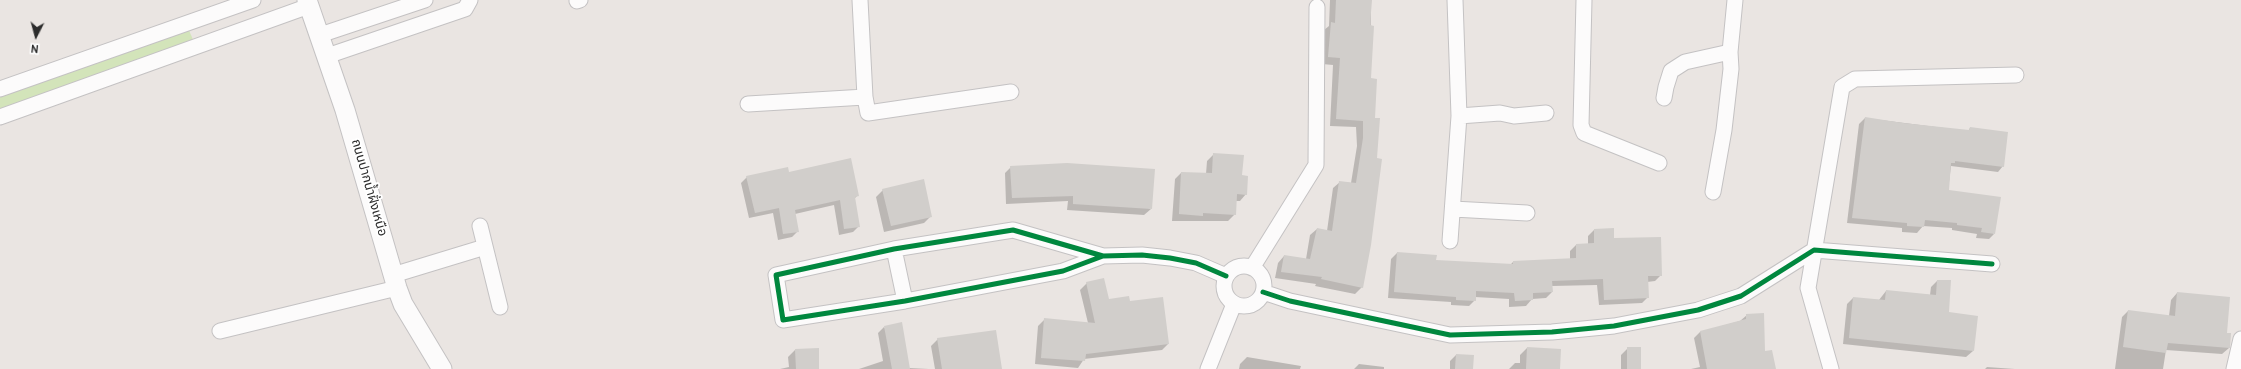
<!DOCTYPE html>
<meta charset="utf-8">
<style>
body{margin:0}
#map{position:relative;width:2241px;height:369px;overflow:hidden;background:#eae5e2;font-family:Overpass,sans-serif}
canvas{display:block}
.north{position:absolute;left:16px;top:16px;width:40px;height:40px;-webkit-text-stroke:3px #fff;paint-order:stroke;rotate:186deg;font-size:11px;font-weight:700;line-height:16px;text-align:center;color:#2c2c2c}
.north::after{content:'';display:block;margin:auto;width:14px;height:18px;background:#2c2c2c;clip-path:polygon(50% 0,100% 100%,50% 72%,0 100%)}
</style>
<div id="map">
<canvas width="2241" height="369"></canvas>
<div class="north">N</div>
</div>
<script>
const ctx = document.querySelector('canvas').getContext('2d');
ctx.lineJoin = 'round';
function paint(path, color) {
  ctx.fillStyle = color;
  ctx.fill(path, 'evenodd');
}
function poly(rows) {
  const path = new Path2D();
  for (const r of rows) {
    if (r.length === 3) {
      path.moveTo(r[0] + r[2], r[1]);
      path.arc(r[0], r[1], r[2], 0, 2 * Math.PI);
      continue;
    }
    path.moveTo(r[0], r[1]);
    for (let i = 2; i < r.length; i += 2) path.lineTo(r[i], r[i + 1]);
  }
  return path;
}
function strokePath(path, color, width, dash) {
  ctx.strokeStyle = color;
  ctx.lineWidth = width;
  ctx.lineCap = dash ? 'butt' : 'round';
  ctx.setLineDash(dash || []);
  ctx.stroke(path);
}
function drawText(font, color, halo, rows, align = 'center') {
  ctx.font = font + ' Overpass,"Noto Sans Thai",sans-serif';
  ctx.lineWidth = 3.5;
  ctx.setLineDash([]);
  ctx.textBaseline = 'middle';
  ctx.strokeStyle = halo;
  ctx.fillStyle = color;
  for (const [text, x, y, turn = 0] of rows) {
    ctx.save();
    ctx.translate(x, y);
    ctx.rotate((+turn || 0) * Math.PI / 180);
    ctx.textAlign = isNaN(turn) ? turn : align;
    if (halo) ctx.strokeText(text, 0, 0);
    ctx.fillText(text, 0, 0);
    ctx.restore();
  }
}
paint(poly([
 [188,28,194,42,0,112,0,95]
]), '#d3e4ba');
paint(poly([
 [1330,0,1371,0,1370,79,1374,119,1362,287,1355,294,1315,286,1316,284,1275,278,1278,263,1284,256,1306,259,1310,235,1317,229,1327,231,1333,188,1340,182,1351,183,1357,146,1356,127,1330,126,1333,65,1322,64,1324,30,1329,26],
 [1865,118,1968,131,1970,128,2003,166,1998,172,1951,166,1948,191,1994,234,1989,239,1976,238,1977,234,1952,230,1952,228,1923,226,1917,233,1902,232,1902,228,1847,223,1859,124],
 [1214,154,1241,176,1246,194,1240,201,1236,201,1235,214,1228,221,1172,221,1175,179,1181,173,1206,174,1207,161],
 [1011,167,1151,209,1144,215,1067,210,1068,201,1006,204,1005,173],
 [788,174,858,195,854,199,859,226,853,232,839,235,834,205,795,214,798,231,792,237,778,240,773,213,749,218,741,183,747,177],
 [883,190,931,216,924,223,884,232,876,197],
 [1594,230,1613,239,1661,275,1655,281,1647,282,1648,297,1642,303,1599,305,1597,285,1552,286,1552,292,1546,298,1532,299,1526,306,1509,307,1509,299,1475,297,1475,300,1469,306,1451,305,1451,302,1388,298,1391,259,1397,253,1435,261,1510,265,1513,262,1570,259,1570,251,1576,245,1588,244,1588,236],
 [1937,281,1948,313,1973,351,1966,357,1843,344,1847,304,1853,298,1879,300,1886,291,1930,295,1931,287],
 [1087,283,1108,300,1129,302,1168,344,1162,350,1084,359,1078,368,1035,364,1038,326,1045,319,1088,323,1080,290],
 [2177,293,2226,334,2229,348,2222,354,2166,350,2163,369,2115,369,2122,317,2128,311,2169,316,2171,300],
 [1747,315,1764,352,1775,369,1691,369,1700,367,1694,338,1700,332,1740,321],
 [884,327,909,368,929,369,859,369,883,361,878,333],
 [938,339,1001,369,935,369,931,346],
 [1527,348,1558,369,1509,369,1515,363,1520,363,1520,355],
 [1628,348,1639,369,1621,369,1621,355],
 [818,349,818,369,780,369,789,367,788,357,795,350],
 [1456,355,1472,369,1450,369,1450,361],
 [1247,357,1301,366,1300,369,1239,369,1240,364],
 [1359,364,1384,367,1384,369,1354,369],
 [1987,367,2015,369,1985,369]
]), '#0003');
paint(poly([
 [1336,0,1372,0,1370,25,1374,26,1371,78,1377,79,1375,118,1380,118,1377,158,1382,159,1371,245,1363,288,1321,279,1322,277,1281,272,1284,255,1310,259,1317,228,1332,231,1339,181,1356,183,1363,138,1363,121,1336,119,1340,58,1328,57,1331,22,1335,23],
 [1865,117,1903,123,1969,130,1970,127,2008,132,2004,167,1955,161,1955,163,1951,163,1949,190,2001,197,1995,234,1981,232,1982,228,1957,225,1957,223,1925,220,1924,227,1907,226,1907,223,1852,218],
 [1213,153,1244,155,1242,175,1248,176,1247,195,1237,194,1236,215,1203,213,1203,216,1179,214,1181,172,1212,173],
 [851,158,859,196,855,197,860,227,844,229,840,200,795,210,799,232,783,234,779,208,755,213,746,176,788,167,789,172],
 [1067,163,1155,169,1152,209,1073,204,1073,196,1012,198,1010,166],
 [924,179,932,217,891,226,882,189],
 [1614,228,1614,238,1661,237,1662,276,1648,276,1649,298,1604,300,1603,279,1552,281,1553,292,1533,293,1533,300,1515,301,1514,293,1476,291,1476,301,1456,300,1456,297,1394,292,1397,252,1437,255,1436,260,1513,264,1513,261,1576,258,1576,244,1594,243,1594,229],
 [1104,278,1109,299,1129,296,1130,301,1163,297,1169,344,1086,354,1085,361,1041,358,1044,318,1095,323,1086,282],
 [1937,280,1951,280,1949,312,1978,316,1974,351,1849,338,1853,297,1885,300,1886,290,1936,295],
 [2177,292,2230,297,2227,333,2231,333,2230,348,2168,343,2166,353,2123,347,2128,310,2175,316],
 [1764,313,1765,351,1772,350,1776,369,1707,369,1700,331,1746,319,1746,314],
 [902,322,910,369,892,369,884,326],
 [996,330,1002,369,942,369,937,338],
 [1527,347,1561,349,1560,369,1526,369],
 [1627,347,1641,347,1641,369,1627,369],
 [819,348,819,369,796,369,795,349],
 [1456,354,1474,355,1473,369,1455,369]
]), '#d1cecb');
const minor = poly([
 [860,0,865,97,868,113,1011,92],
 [1584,0,1581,125,1584,133,1659,163],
 [577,1,580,0],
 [320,35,425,0],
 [327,56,465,9,470,0],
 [0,89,253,0],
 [1664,98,1666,87,1671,71,1685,62,1730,52],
 [748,104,865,97],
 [1459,116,1500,113,1514,116,1546,113],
 [0,117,309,6],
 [1713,192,1724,130,1731,69,1730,52,1735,0],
 [1453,209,1527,213],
 [480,226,500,307],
 [1450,241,1459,116,1455,0],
 [894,249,905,301],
 [1103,256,1013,230,894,249,776,275,783,320,905,301,1063,271,1103,256,1142,255,1170,258,1196,263,1226,276],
 [1244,286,20],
 [1252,268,1316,165,1317,7],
 [393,275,485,247],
 [1263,292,1290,301,1450,335,1552,332,1614,326,1698,310,1741,296,1814,250,1992,264],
 [220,331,397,288],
 [1208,369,1234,304],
 [1831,369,1808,288,1842,87,1855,79,2016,75],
 [2234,369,2241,339]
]);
const tertiary = poly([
 [307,0,345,110,397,288,403,304,442,369]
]);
strokePath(minor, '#c4c2c3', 17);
strokePath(tertiary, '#c4c2c3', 21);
strokePath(minor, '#fcfbfb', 15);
strokePath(tertiary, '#fcfbfb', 19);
strokePath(poly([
 [1103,256,1013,230,894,249,776,275,783,320,905,301,1063,271,1103,256,1142,255,1170,258,1196,263,1226,276],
 [1263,292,1290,301,1450,335,1552,332,1614,326,1698,310,1741,296,1814,250,1992,264]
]), '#00873e', 5);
drawText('13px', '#2c2c2c', '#fff', [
 ["ถนนปากน้ำฝั่งเหนือ",368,188,74]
]);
</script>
